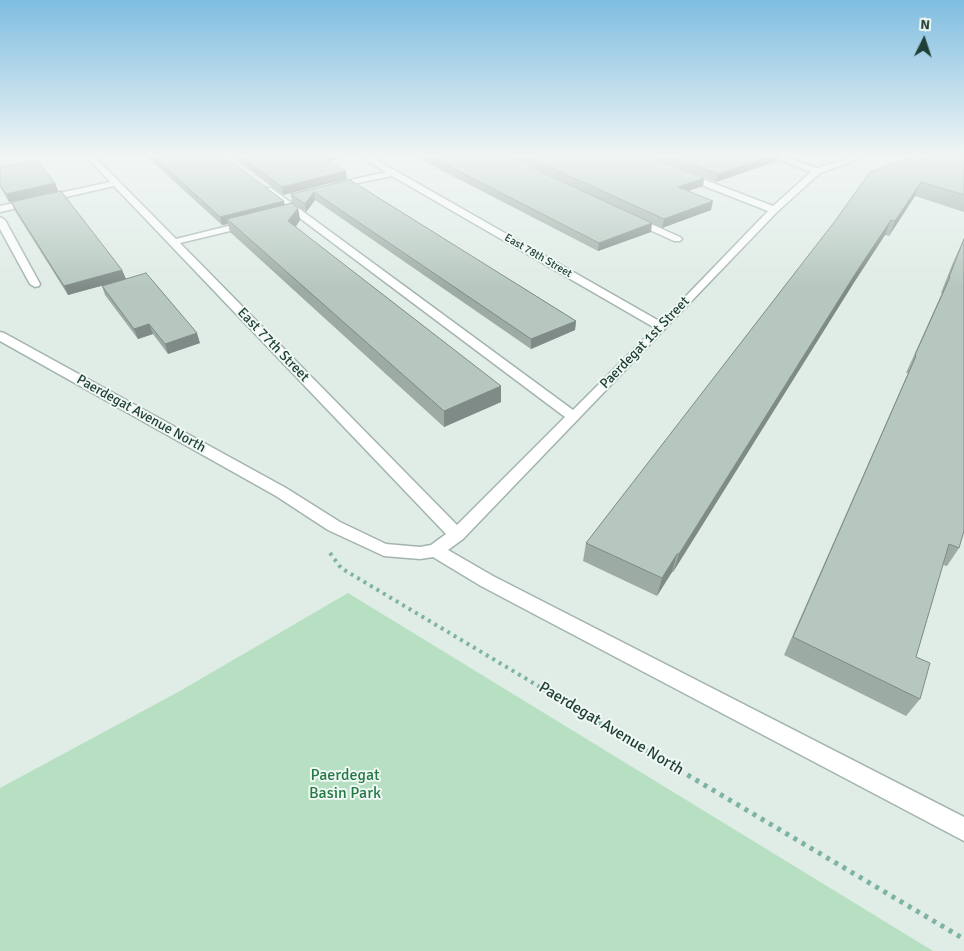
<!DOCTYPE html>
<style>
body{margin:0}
#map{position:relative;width:964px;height:951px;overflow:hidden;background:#e0ece6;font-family:Signika,sans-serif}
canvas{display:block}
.north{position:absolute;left:899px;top:15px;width:50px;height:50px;-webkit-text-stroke:4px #f0f8f4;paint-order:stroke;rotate:4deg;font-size:14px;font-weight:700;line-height:20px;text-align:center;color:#1f3e35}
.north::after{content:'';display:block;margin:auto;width:18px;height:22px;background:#1f3e35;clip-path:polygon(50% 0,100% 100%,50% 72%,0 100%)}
</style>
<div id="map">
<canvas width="964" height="951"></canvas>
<div class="north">N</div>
</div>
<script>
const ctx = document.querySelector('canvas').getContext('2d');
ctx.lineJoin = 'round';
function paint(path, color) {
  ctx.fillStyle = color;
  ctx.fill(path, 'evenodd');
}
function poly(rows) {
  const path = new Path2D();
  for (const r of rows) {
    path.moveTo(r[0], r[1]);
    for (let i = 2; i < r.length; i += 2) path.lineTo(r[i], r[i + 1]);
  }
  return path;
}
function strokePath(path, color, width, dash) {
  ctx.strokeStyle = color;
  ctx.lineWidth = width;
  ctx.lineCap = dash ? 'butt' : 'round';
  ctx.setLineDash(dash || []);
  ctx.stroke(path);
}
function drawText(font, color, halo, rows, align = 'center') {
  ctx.font = font + ' Signika,sans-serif';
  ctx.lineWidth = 4;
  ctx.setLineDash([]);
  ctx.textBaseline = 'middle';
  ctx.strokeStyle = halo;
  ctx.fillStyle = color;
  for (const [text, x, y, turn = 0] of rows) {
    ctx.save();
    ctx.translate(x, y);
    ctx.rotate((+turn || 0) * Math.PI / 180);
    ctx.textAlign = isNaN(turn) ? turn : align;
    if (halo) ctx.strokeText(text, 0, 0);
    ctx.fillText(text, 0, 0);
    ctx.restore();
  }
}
paint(poly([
 [348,593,933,951,0,951,0,788,180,691]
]), '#b6e0c1');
const minor = poly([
 [85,155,93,155,176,239,248,221,251,222,251,226,180,243,457,525,565,417,265,192,265,188,271,188,573,410,655,328,392,176,333,188,333,184,386,172,358,155,368,155,661,322,768,211,681,177,681,173,687,173,773,206,811,172,767,155,779,155,817,168,858,155,870,155,820,173,777,212,463,539,448,550,493,576,964,817,964,841,481,586,433,557,420,559,384,556,328,530,276,496,0,341,0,332,4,333,286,488,340,522,386,544,420,547,431,545,446,534,114,186,0,212,0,206,110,182,85,155],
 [633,216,680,237,682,239,680,241,674,241,630,221,630,217,633,216],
 [0,217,5,220,40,284,39,286,35,287,30,284,0,229,0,217]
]);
strokePath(minor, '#a2b4ad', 3);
strokePath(poly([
 [330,553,341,568,575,708]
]), '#7db3a2', 4, [3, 4.5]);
strokePath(poly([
 [573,707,964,939]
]), '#7db3a2', 5, [4, 5.5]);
paint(minor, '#fff');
paint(poly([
 [145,155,222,155,285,205,298,208,300,220,296,227,501,402,444,427,230,232,228,224,222,225],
 [229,155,351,155,329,161,347,179,283,195],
 [412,155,504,155,651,232,598,251],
 [506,155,645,155,704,178,703,186,688,191,711,210,662,228],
 [646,155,779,155,777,161,716,182],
 [964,155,964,212,915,196,889,236,885,235,853,284,673,572,672,572,657,596,583,561,586,543,918,161],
 [0,167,55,183,58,191,9,202,0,187],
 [350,180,576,321,575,330,531,349,315,200,306,212,292,202,291,194],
 [11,202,122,270,126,279,68,295,15,211],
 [964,238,964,531,959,548,947,566,943,565,916,657,920,699,906,716,784,655,908,373,906,373,942,293,941,293,952,265],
 [102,286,200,343,168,354,153,334,138,339,105,295]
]), '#9caba4');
paint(poly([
 [322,155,351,155,321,163,320,156],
 [774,155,779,155,777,161,716,182,718,174],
 [346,171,347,179,283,195,282,187],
 [704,178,703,186,676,195,678,187],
 [921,182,915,196,889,236,895,221],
 [55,183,58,191,9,202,6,194],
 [314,192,315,200,306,212,305,204],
 [284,201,286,209,227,219,228,224,222,225,220,217],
 [713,201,711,210,662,228,664,219],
 [298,208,300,220,290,234,288,221],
 [891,220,885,235,853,284,673,572,679,554,859,268],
 [652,223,651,232,598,251,599,243],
 [122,270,126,279,68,295,64,286],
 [576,321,575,330,531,349,531,339],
 [149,324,153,334,138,339,134,329],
 [197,333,200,343,168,354,165,344],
 [501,386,501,402,444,427,444,411],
 [677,554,672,572,657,596,662,578]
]), '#7f8b86');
const building = poly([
 [152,155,222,155,284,201,220,217,152,155],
 [238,155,322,155,320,156,346,171,282,187,238,155],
 [427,155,504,155,652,223,599,243,427,155],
 [523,155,645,155,704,178,678,187,713,201,664,219,523,155],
 [668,155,774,155,718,174,668,155],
 [933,155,964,155,964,195,921,182,895,221,891,220,859,268,679,554,677,554,662,578,586,543,835,221,870,172,908,158,918,161,933,155],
 [36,160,55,183,6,194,0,185,0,167,36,160],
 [350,180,576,321,531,339,314,192,305,204,291,194,350,180],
 [61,191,122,270,64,286,11,202,61,191],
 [292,203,298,208,288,221,501,386,444,411,227,219,292,203],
 [964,239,964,531,959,548,949,544,916,657,930,663,920,699,793,637,916,356,915,355,950,277,949,277,964,239],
 [146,273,197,333,165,344,149,324,134,329,102,286,146,273]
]);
paint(building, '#b5c7bf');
strokePath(building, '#7f8b86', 1);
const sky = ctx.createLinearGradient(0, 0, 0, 288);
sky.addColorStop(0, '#7fbde1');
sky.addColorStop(0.54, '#f1f6f4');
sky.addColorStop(1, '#f1f6f400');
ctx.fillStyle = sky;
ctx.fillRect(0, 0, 964, 288);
drawText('11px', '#1f3e35', '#f0f8f4', [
 ["East 78th Street",538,256,30]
]);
drawText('14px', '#1f3e35', '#f0f8f4', [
 ["Paerdegat 1st Street",645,343,-46],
 ["East 77th Street",273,345,46],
 ["Paerdegat Avenue North",141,414,29]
]);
drawText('16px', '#1f3e35', '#f0f8f4', [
 ["Paerdegat Avenue North",611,729,31]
]);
drawText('16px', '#257945', '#f0f8f4', [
 ["Paerdegat",345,776],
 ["Basin Park",345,794]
]);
</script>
